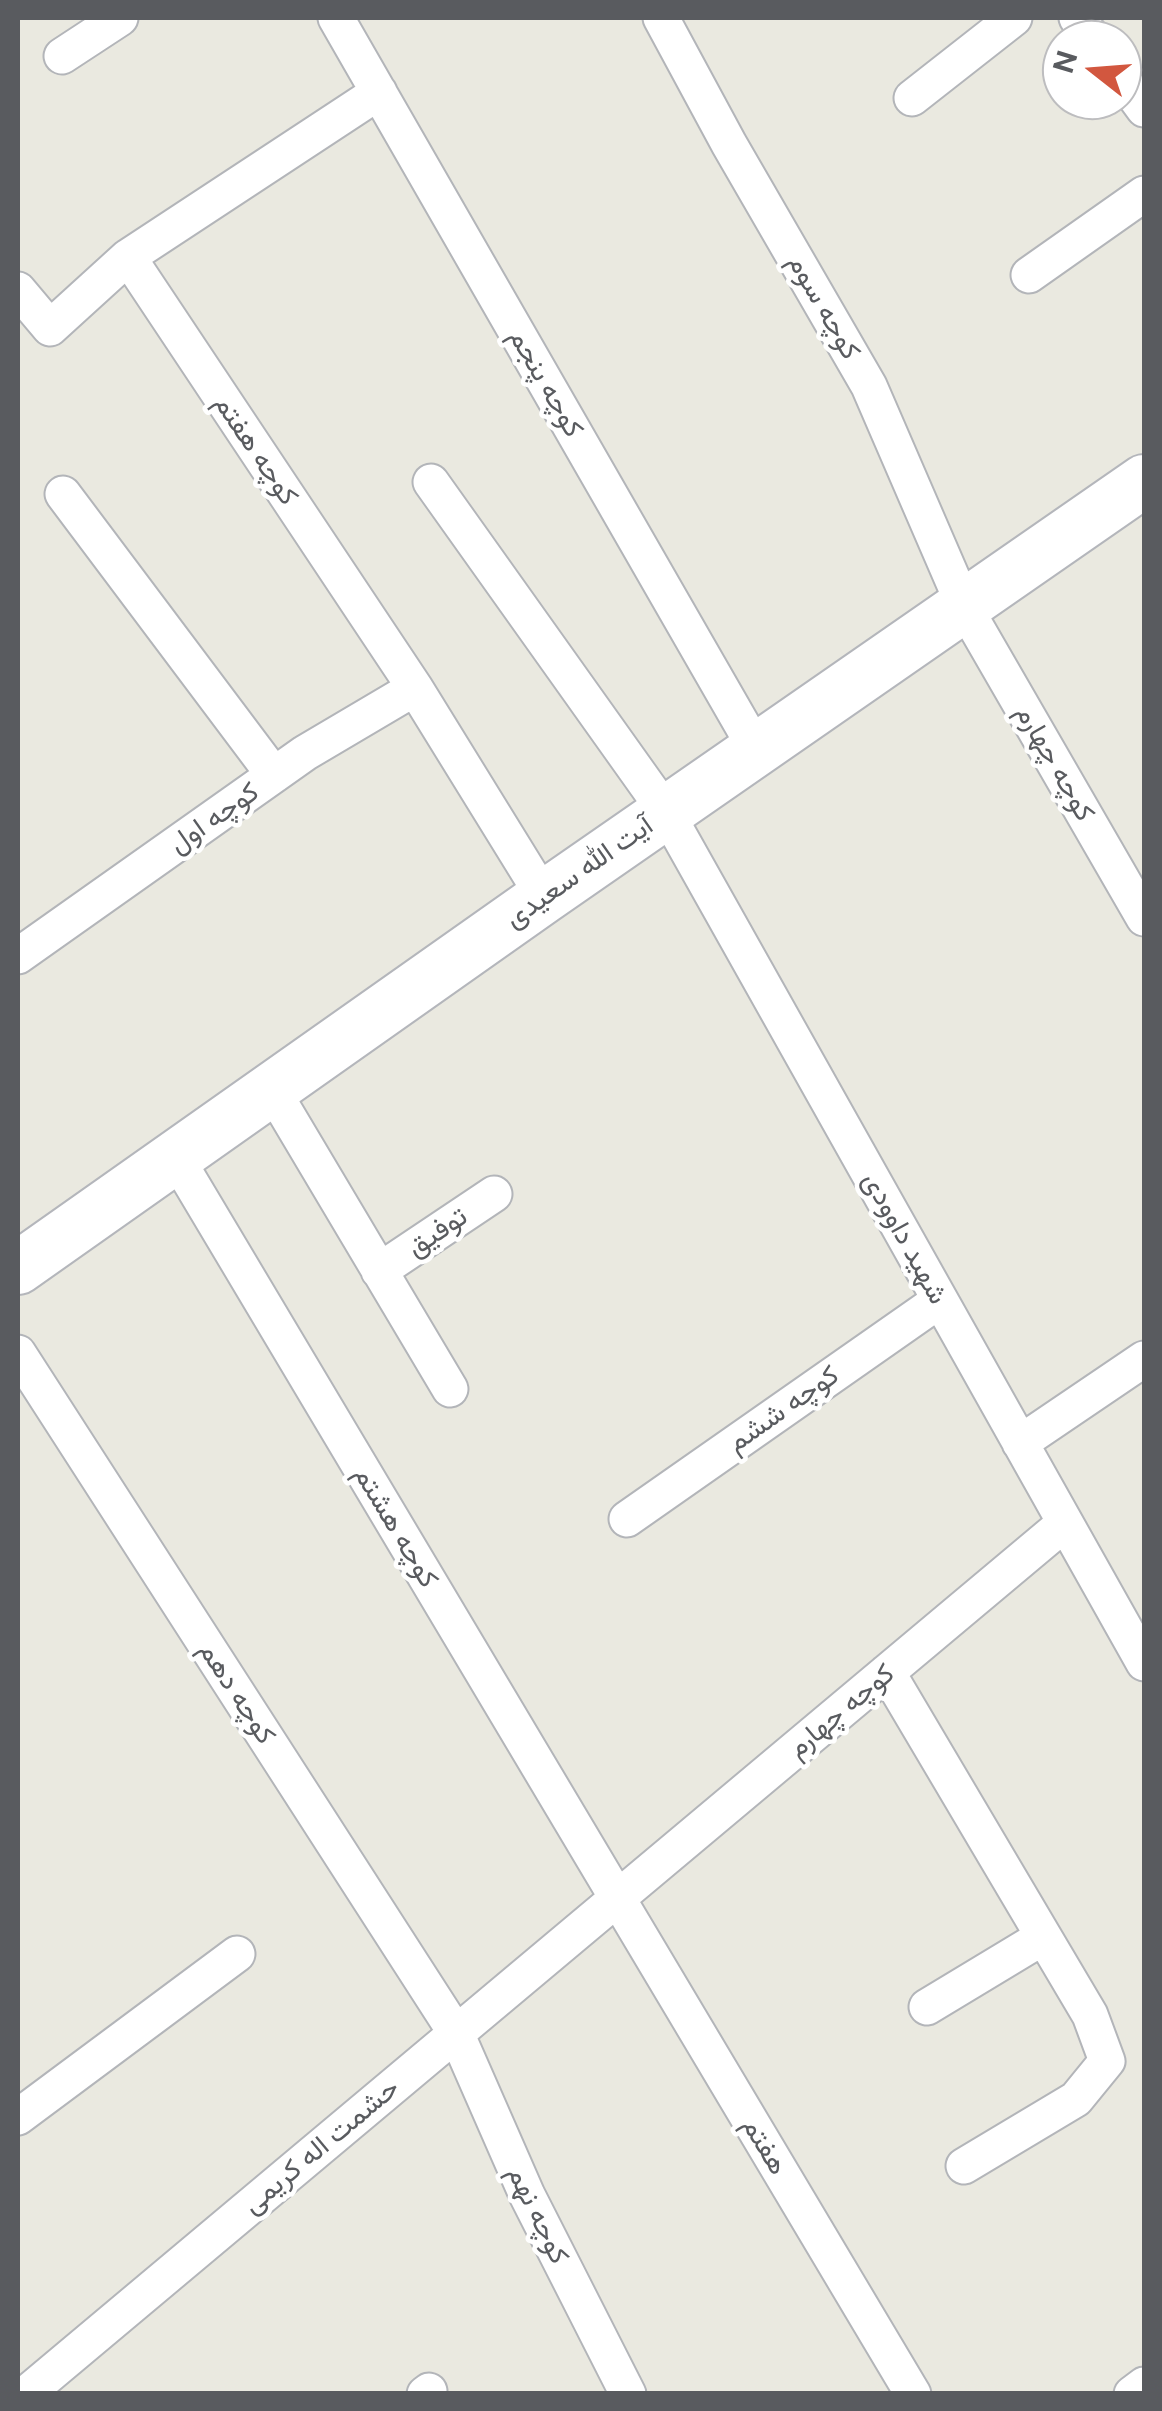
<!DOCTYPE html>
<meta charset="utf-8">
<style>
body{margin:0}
#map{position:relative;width:1162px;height:2411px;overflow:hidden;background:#eae9e0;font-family:"Public Sans",sans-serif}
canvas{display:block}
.frame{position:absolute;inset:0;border:20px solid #595b5f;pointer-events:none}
.north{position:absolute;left:1042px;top:20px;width:100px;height:100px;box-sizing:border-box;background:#fff;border:2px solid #bdbdbf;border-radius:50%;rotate:287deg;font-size:28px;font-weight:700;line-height:40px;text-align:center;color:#595b5f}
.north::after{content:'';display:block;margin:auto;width:35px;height:45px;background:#d2573f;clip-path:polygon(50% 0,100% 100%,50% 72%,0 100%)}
</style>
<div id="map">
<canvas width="1162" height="2411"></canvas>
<div class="frame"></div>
<div class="north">N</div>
</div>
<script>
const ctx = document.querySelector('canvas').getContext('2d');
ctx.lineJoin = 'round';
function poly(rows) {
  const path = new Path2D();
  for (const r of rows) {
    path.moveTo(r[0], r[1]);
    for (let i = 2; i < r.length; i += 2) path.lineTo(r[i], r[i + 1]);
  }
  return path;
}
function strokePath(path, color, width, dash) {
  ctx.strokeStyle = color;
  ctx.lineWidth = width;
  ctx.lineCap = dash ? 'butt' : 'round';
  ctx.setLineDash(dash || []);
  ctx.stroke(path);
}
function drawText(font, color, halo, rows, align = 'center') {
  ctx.font = font + ' "Public Sans",Vazirmatn,sans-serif';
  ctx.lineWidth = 9;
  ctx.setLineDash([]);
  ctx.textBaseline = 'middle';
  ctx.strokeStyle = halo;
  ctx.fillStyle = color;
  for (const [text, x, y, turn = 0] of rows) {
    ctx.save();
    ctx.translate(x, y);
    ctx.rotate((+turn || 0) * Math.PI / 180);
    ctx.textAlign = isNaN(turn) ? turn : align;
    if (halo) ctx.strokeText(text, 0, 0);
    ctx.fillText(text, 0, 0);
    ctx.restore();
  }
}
const street = poly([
 [336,18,756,749],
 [661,18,729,144,869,386,965,608,1144,918],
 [1077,18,1094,40],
 [62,56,120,18],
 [1122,79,1144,109],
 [379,92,128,257,415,688,544,897],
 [912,98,1014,18],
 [1029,275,1144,194],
 [18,290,50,328,128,257],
 [431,482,666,812,1144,1663],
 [63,494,274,775],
 [18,956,305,753,415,688],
 [271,1088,450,1389],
 [175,1156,913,2394],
 [379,1271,494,1194],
 [18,1353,456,2033,527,2195,628,2394],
 [1020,1443,1144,1359],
 [627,1519,940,1300],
 [887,1672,1090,2015,1107,2061,1076,2099,964,2166],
 [927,2007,1043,1937],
 [18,2117,237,1954],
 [26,2394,1065,1523],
 [425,2394,429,2391],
 [1132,2394,1144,2385]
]);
const secondary = poly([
 [18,1268,544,897,1144,481]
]);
strokePath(street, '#b3b5b9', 39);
strokePath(secondary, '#b4b6bb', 56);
strokePath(street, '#fff', 35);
strokePath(secondary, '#fff', 52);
drawText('28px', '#595b5f', '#fff', [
 ["کوچه سوم",824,307,60],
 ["کوچه پنجم",546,383,60],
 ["کوچه هفتم",256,450,56],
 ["کوچه چهارم",1055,763,60],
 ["کوچه اول",214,818,-35],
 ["آیت الله سعیدی",579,872,-35],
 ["توفیق",437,1232,-34],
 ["شهید داوودی",905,1238,61],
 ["کوچه ششم",783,1409,-35],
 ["کوچه هشتم",396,1527,59],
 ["کوچه دهم",237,1693,57],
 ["کوچه چهارم",841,1711,-40],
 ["حشمت اله کریمی",321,2146,-40],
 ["هفتم",765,2146,59],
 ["کوچه نهم",538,2215,64]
]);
</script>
